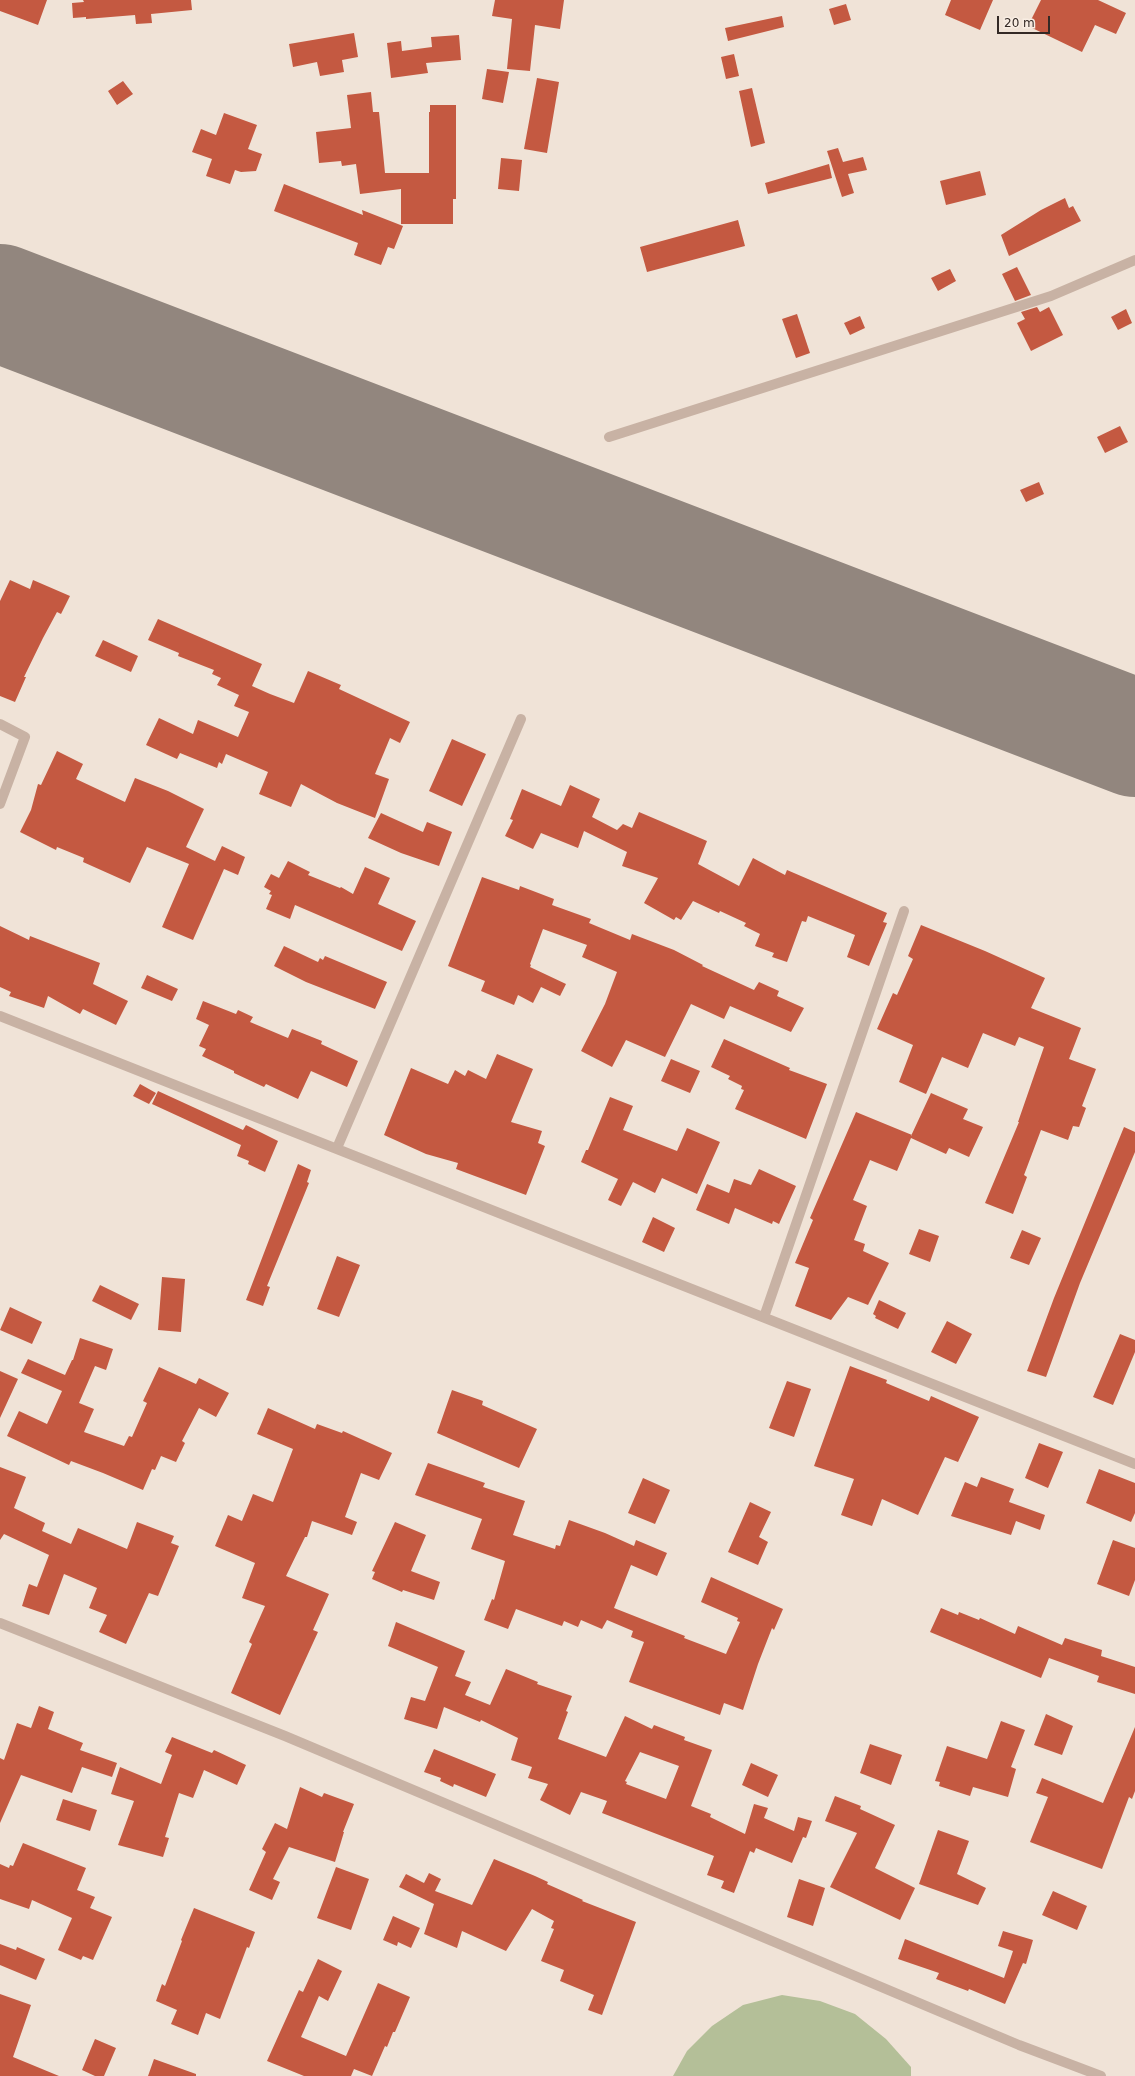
<!DOCTYPE html>
<style>
body{margin:0}
#map{position:relative;width:1135px;height:2076px;overflow:hidden;background:#f0e3d7;font-family:"DejaVu Sans",sans-serif}
canvas{display:block}
.scale{position:absolute;left:997px;top:16px;width:53px;height:18px;box-sizing:border-box;border:2px solid #332925;border-top:0;padding-left:5px;font-size:12px;line-height:14px;white-space:nowrap;color:#332925;-webkit-text-stroke:3px #f8ede3;paint-order:stroke}
</style>
<div id="map">
<canvas width="1135" height="2076"></canvas>
<div class="scale">20 m</div>
</div>
<script>
const ctx = document.querySelector('canvas').getContext('2d');
ctx.lineJoin = 'round';
function paint(path, color) {
  ctx.fillStyle = color;
  ctx.fill(path, 'evenodd');
}
function poly(rows) {
  const path = new Path2D();
  for (const r of rows) {
    path.moveTo(r[0], r[1]);
    for (let i = 2; i < r.length; i += 2) path.lineTo(r[i], r[i + 1]);
  }
  return path;
}
function strokePath(path, color, width, dash) {
  ctx.strokeStyle = color;
  ctx.lineWidth = width;
  ctx.lineCap = dash ? 'butt' : 'round';
  ctx.setLineDash(dash || []);
  ctx.stroke(path);
}
paint(poly([
 [782,1995,820,2001,855,2014,886,2039,911,2067,911,2076,673,2076,687,2051,712,2026,743,2005]
]), '#b4bf98');
strokePath(poly([
 [0,303,1135,738]
]), '#92867e', 118);
paint(poly([
 [0,0,47,0,38,25,0,11],
 [83,0,191,0,192,10,151,14,152,23,136,24,135,15,86,19,86,17,73,18,72,3,84,2],
 [495,0,564,0,560,29,535,25,530,71,507,69,512,19,492,16],
 [951,0,993,0,980,30,945,15],
 [1041,0,1098,0,1126,13,1116,34,1095,25,1082,52,1028,26],
 [846,4,851,20,834,25,829,9],
 [782,16,784,27,728,41,725,28],
 [354,33,358,57,342,60,344,72,320,76,317,62,293,67,289,44],
 [459,35,461,60,426,63,428,73,391,78,387,43,401,41,402,51,432,47,431,37],
 [734,54,739,76,726,79,721,57],
 [487,69,509,72,503,103,482,99],
 [537,78,559,82,547,153,524,149],
 [123,81,133,94,117,105,108,91],
 [752,88,765,143,751,147,739,91],
 [371,92,373,112,379,112,385,173,429,173,429,112,430,112,430,105,456,105,456,199,453,199,453,224,401,224,401,189,360,194,356,164,342,166,341,161,319,163,316,132,351,128,347,95],
 [224,113,257,125,248,149,262,154,256,171,241,172,235,170,230,184,206,176,212,159,192,152,201,129,216,135],
 [838,148,843,162,863,157,867,170,848,174,854,193,842,197,827,151],
 [501,158,522,160,519,191,498,189],
 [829,164,832,178,768,194,765,183],
 [980,171,986,195,946,205,940,181],
 [284,184,363,215,362,210,403,226,394,249,388,247,381,265,354,255,358,243,274,211],
 [1065,198,1069,208,1073,206,1081,221,1009,256,1001,235,1041,210],
 [738,220,745,246,647,272,640,247],
 [1017,267,1031,295,1015,301,1002,274],
 [950,269,956,281,938,291,931,278],
 [1037,307,1040,312,1049,307,1063,335,1031,351,1017,323,1025,319,1021,312],
 [1126,309,1132,323,1118,330,1111,317],
 [797,314,810,353,796,358,782,319],
 [860,316,865,328,850,335,844,323],
 [1120,426,1128,442,1105,453,1097,437],
 [1039,482,1044,494,1026,502,1020,490],
 [10,580,30,589,33,580,70,596,61,614,57,612,43,638,24,677,26,677,15,702,0,696,0,601],
 [158,619,262,664,252,686,270,694,294,703,308,671,341,685,339,689,410,722,400,743,390,738,375,774,389,779,375,818,337,803,301,784,291,807,259,794,268,772,226,754,222,764,219,762,217,768,180,753,177,759,146,745,159,718,193,734,198,720,238,737,249,712,234,706,239,695,217,685,221,678,212,674,214,670,178,656,179,653,148,640],
 [103,640,138,656,131,672,95,656],
 [452,739,486,754,462,806,429,791],
 [57,751,83,764,76,779,125,802,135,778,168,791,204,809,186,847,215,861,222,846,245,857,238,875,224,869,193,940,162,927,189,864,147,847,130,883,83,862,84,858,57,847,56,850,20,832,31,810,38,784,41,785],
 [570,785,600,799,592,817,617,830,623,824,632,828,639,812,707,841,698,864,739,886,753,858,785,875,787,870,887,913,883,922,887,923,869,966,847,957,855,935,808,916,806,922,802,921,787,962,772,957,774,953,755,946,760,934,744,926,746,923,720,911,719,913,693,901,681,920,676,917,674,920,644,903,658,878,622,866,627,852,584,831,578,848,541,833,533,849,505,836,513,820,510,819,522,789,561,806],
 [381,813,423,832,427,822,452,832,439,866,401,853,368,838],
 [288,861,310,872,308,875,340,888,341,887,353,894,365,867,390,878,378,904,416,921,402,951,295,905,290,919,266,909,272,895,269,894,271,891,264,887,271,874,279,878],
 [482,877,519,890,520,886,554,899,552,905,591,919,589,923,630,940,632,934,674,950,703,965,702,966,754,990,759,982,779,991,777,996,804,1008,791,1032,730,1006,724,1019,691,1004,665,1057,626,1040,612,1067,581,1051,605,1004,617,972,582,957,587,945,543,929,530,964,531,965,530,967,566,984,560,996,541,987,533,1003,518,995,514,1005,481,991,485,981,448,966],
 [921,925,985,951,1045,978,1031,1008,1081,1028,1069,1059,1096,1069,1082,1106,1086,1108,1079,1127,1073,1126,1068,1140,1041,1130,1024,1175,1027,1177,1013,1214,985,1203,1019,1122,1018,1122,1044,1047,1019,1037,1015,1046,983,1033,968,1068,942,1057,926,1094,899,1082,913,1045,877,1029,893,993,897,995,913,959,908,956],
 [0,926,29,940,30,936,100,963,93,984,128,1001,116,1025,83,1009,80,1014,48,996,44,1008,9,996,11,992,0,987],
 [284,946,318,962,320,958,323,960,325,956,387,982,375,1009,306,982,274,966],
 [147,975,178,989,172,1001,141,988],
 [203,1001,236,1014,238,1010,253,1017,250,1022,288,1038,292,1029,322,1041,321,1044,358,1061,347,1087,311,1071,298,1099,266,1084,264,1087,234,1073,234,1071,202,1056,206,1049,199,1046,209,1025,196,1019],
 [724,1039,790,1068,789,1070,827,1084,806,1139,735,1109,744,1090,741,1089,742,1086,728,1079,730,1076,711,1067],
 [497,1054,533,1069,511,1122,542,1131,538,1143,545,1146,526,1195,456,1169,458,1163,426,1154,384,1135,411,1068,448,1084,455,1070,465,1076,468,1070,486,1079],
 [671,1059,700,1071,690,1093,661,1081],
 [140,1084,156,1093,149,1104,133,1096],
 [158,1091,243,1130,246,1125,278,1141,265,1172,248,1164,249,1161,237,1156,241,1145,152,1104],
 [931,1093,968,1109,963,1119,983,1127,969,1157,949,1148,946,1154,911,1138,897,1171,870,1160,853,1200,867,1206,854,1240,865,1244,863,1251,889,1263,868,1305,848,1297,831,1320,795,1306,809,1268,795,1263,813,1220,810,1218,856,1112,912,1135,911,1136],
 [610,1097,633,1106,623,1130,677,1151,687,1128,720,1142,697,1194,662,1178,655,1193,633,1182,621,1206,608,1200,618,1179,581,1162,586,1150,588,1150],
 [1124,1127,1135,1132,1135,1152,1080,1283,1046,1377,1027,1371,1054,1298],
 [298,1164,311,1170,307,1182,309,1183,267,1286,270,1287,263,1306,246,1300],
 [759,1169,796,1186,779,1224,773,1221,772,1224,735,1208,729,1224,696,1210,707,1184,729,1193,734,1179,751,1185],
 [653,1217,675,1228,664,1252,642,1242],
 [919,1229,939,1236,930,1262,909,1254],
 [1022,1230,1041,1238,1029,1265,1010,1258],
 [337,1256,360,1265,339,1317,317,1309],
 [162,1277,185,1279,181,1332,158,1330],
 [100,1285,139,1304,131,1320,92,1301],
 [879,1300,906,1313,898,1329,875,1318,876,1316,873,1314],
 [10,1307,42,1322,32,1344,0,1330],
 [947,1321,972,1334,956,1364,931,1352],
 [1120,1334,1135,1340,1135,1352,1113,1405,1093,1397],
 [80,1338,113,1349,106,1370,95,1366,79,1403,94,1409,84,1432,124,1446,129,1436,132,1437,147,1403,143,1401,159,1367,196,1384,199,1378,229,1393,216,1417,199,1408,182,1441,185,1443,176,1462,161,1456,155,1470,152,1469,143,1490,103,1473,71,1461,69,1465,7,1436,19,1411,47,1424,62,1391,21,1373,28,1359,65,1375,72,1360,73,1360],
 [850,1366,887,1380,886,1383,929,1401,931,1396,979,1417,958,1462,945,1457,918,1515,882,1499,872,1526,841,1515,854,1479,814,1466],
 [0,1371,18,1379,0,1418],
 [787,1381,811,1389,794,1437,769,1428],
 [452,1390,483,1401,482,1405,537,1429,519,1468,437,1433],
 [268,1408,315,1429,317,1424,342,1433,343,1431,392,1453,379,1480,361,1473,345,1517,357,1522,352,1535,312,1521,307,1537,305,1537,286,1576,329,1594,313,1630,318,1632,280,1715,231,1693,252,1644,249,1642,265,1606,242,1598,255,1563,215,1546,228,1515,242,1521,253,1494,273,1502,293,1449,257,1434],
 [1039,1443,1063,1452,1048,1488,1025,1478],
 [428,1463,485,1483,483,1487,525,1501,513,1535,555,1549,556,1545,560,1546,569,1520,605,1533,634,1546,636,1540,667,1553,657,1576,631,1565,614,1608,685,1636,684,1638,726,1654,740,1622,737,1621,738,1618,701,1602,711,1577,783,1609,774,1630,772,1628,758,1664,743,1710,724,1703,720,1715,629,1682,644,1642,631,1637,633,1631,607,1620,602,1629,581,1620,578,1627,564,1621,562,1626,516,1609,508,1629,484,1620,492,1599,494,1600,505,1561,471,1549,482,1519,415,1495],
 [0,1467,26,1477,14,1508,45,1523,42,1531,71,1544,78,1528,127,1549,137,1522,174,1536,171,1543,179,1546,158,1596,149,1593,126,1644,99,1632,107,1615,89,1608,97,1588,64,1574,49,1615,22,1606,29,1584,37,1587,49,1555,4,1534,0,1540],
 [1099,1469,1135,1483,1135,1513,1131,1522,1086,1503],
 [981,1477,1014,1489,1009,1502,1045,1515,1040,1530,1016,1521,1011,1535,951,1516,965,1482,977,1487],
 [643,1478,670,1490,655,1524,628,1513],
 [750,1502,771,1512,759,1537,768,1542,758,1565,728,1552],
 [395,1522,426,1535,411,1571,440,1582,434,1600,403,1590,402,1592,372,1579,375,1572,372,1571],
 [1113,1540,1135,1548,1135,1580,1129,1596,1097,1584],
 [941,1608,958,1615,959,1612,979,1620,980,1618,1015,1634,1018,1626,1062,1645,1065,1638,1102,1650,1101,1656,1135,1667,1135,1694,1097,1682,1099,1676,1049,1658,1041,1678,930,1632],
 [396,1622,465,1651,455,1676,471,1682,465,1695,490,1705,506,1669,538,1682,537,1684,572,1696,566,1711,568,1712,558,1739,606,1757,625,1716,652,1729,654,1725,685,1737,684,1740,712,1750,691,1806,711,1814,710,1817,745,1834,754,1804,768,1808,764,1818,794,1831,798,1817,812,1821,806,1838,803,1837,792,1863,756,1848,754,1853,750,1851,734,1893,721,1888,724,1881,707,1875,714,1856,602,1813,607,1801,581,1792,570,1815,540,1800,548,1784,528,1778,532,1767,511,1760,518,1738,481,1720,480,1722,444,1707,437,1729,404,1719,411,1697,425,1701,438,1667,388,1646],
 [640,1752,679,1766,666,1799,626,1784,627,1782,625,1781],
 [39,1706,54,1712,48,1729,83,1743,80,1750,117,1763,112,1777,82,1767,72,1793,21,1775,0,1823,0,1758,4,1760,17,1723,31,1728],
 [1046,1714,1073,1726,1062,1755,1034,1745],
 [1001,1721,1025,1730,1011,1767,1016,1769,1008,1797,973,1787,970,1796,939,1786,940,1782,935,1781,947,1746,987,1759],
 [1135,1727,1135,1791,1132,1799,1129,1797,1102,1869,1030,1842,1048,1797,1036,1793,1042,1778,1103,1803],
 [172,1737,212,1753,214,1750,246,1765,237,1785,204,1770,193,1798,179,1793,165,1837,169,1838,163,1857,118,1845,134,1801,111,1794,120,1767,161,1784,172,1755,165,1752],
 [870,1744,902,1755,891,1785,860,1773],
 [434,1749,496,1774,486,1797,454,1784,453,1787,440,1781,441,1778,424,1772],
 [751,1763,778,1775,768,1797,742,1785],
 [300,1787,322,1797,324,1793,354,1804,343,1832,344,1832,335,1862,289,1847,273,1879,280,1882,272,1900,249,1890,266,1852,262,1849,275,1823,287,1829],
 [835,1796,861,1806,860,1809,895,1825,875,1868,915,1888,900,1920,830,1887,857,1833,825,1821],
 [63,1799,97,1810,90,1831,56,1820],
 [938,1830,969,1841,957,1874,986,1888,978,1905,919,1884],
 [23,1843,86,1868,77,1890,95,1897,90,1908,112,1917,93,1960,83,1956,81,1960,58,1950,72,1918,32,1900,29,1909,0,1899,0,1864,9,1868,10,1865,13,1866],
 [494,1859,535,1876,548,1882,547,1884,583,1900,582,1901,636,1922,602,2015,588,2010,594,1995,560,1981,564,1970,541,1961,554,1929,551,1928,554,1921,532,1909,506,1951,462,1931,457,1948,424,1934,434,1904,399,1887,406,1874,424,1883,429,1873,441,1879,435,1891,472,1905],
 [336,1867,369,1879,351,1930,317,1918],
 [799,1879,825,1888,813,1926,787,1917],
 [1053,1891,1087,1906,1077,1930,1042,1915],
 [194,1908,255,1932,249,1948,247,1947,220,2019,206,2013,198,2035,171,2024,177,2010,156,2001,162,1984,165,1986,182,1941,181,1940],
 [393,1916,420,1928,411,1948,398,1942,397,1946,383,1940],
 [1003,1931,1033,1940,1026,1964,1023,1963,1005,2004,969,1989,968,1991,936,1979,939,1973,898,1959,905,1939,1004,1978,1013,1951,998,1946],
 [0,1944,16,1950,17,1947,45,1959,36,1980,0,1965],
 [318,1959,342,1971,328,2001,319,1996,301,2037,346,2056,378,1983,410,1997,395,2032,393,2032,387,2047,385,2046,372,2076,354,2069,351,2076,304,2076,267,2061,299,1990,303,1992],
 [0,1994,31,2005,13,2057,59,2076,0,2076],
 [95,2039,116,2048,104,2076,95,2076,82,2070],
 [154,2059,196,2074,196,2076,148,2076]
]), '#c45941');
strokePath(poly([
 [609,437,1051,296,1135,260],
 [0,724,25,737,0,804],
 [0,1016,1135,1464],
 [337,1148,521,719],
 [764,1317,904,911],
 [0,1623,285,1736,1019,2045,1101,2076]
]), '#c8b2a4', 10);
</script>
